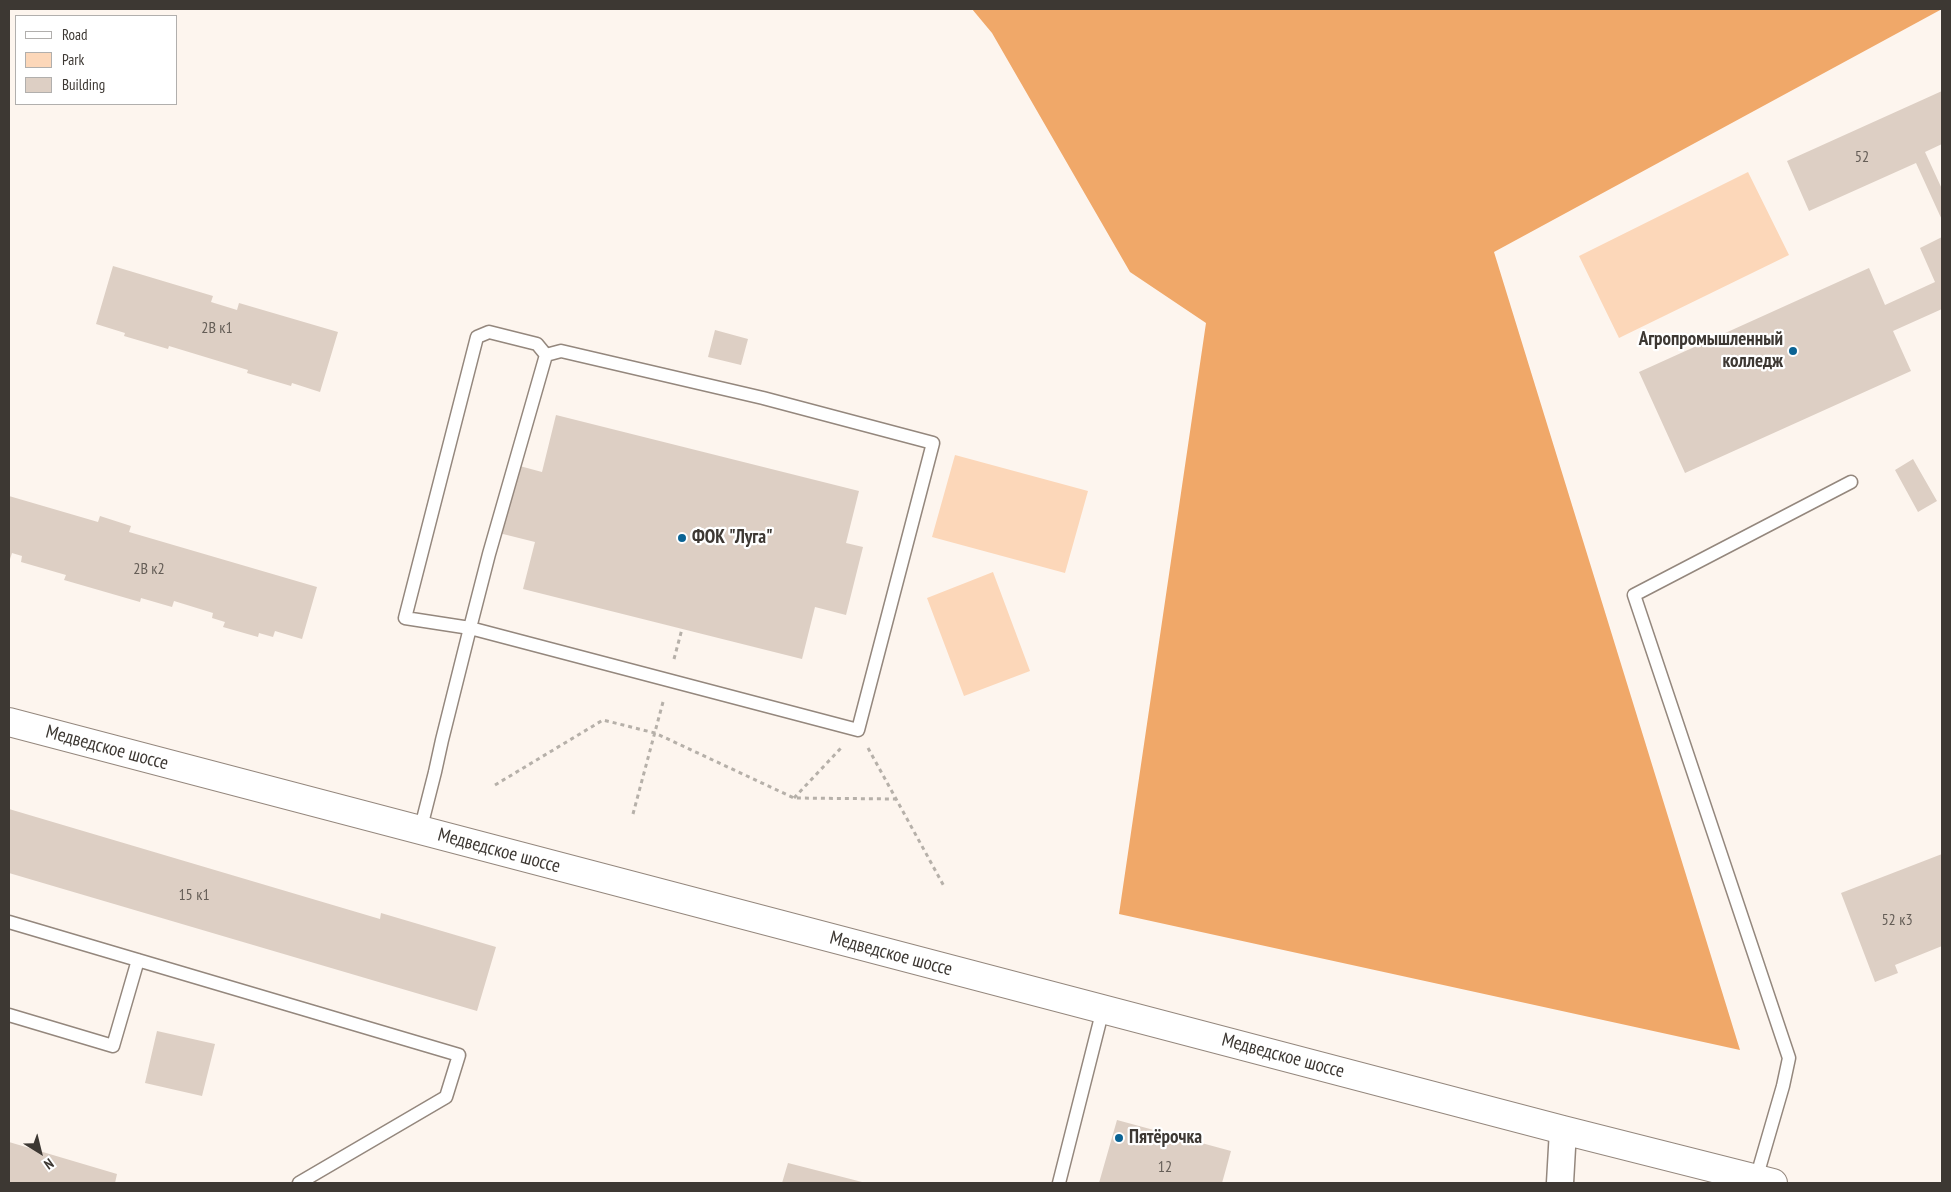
<!DOCTYPE html>
<meta charset="utf-8">
<style>
body{margin:0}
#map{position:relative;width:1951px;height:1192px;overflow:hidden;background:#fdf5ee;font-family:"PT Sans Narrow",sans-serif}
canvas{display:block}
.frame{position:absolute;inset:0;border:10px solid #3d3833;pointer-events:none}
.legend{position:absolute;left:15px;top:15px;width:162px;height:90px;box-sizing:border-box;background:#fff;border:1px solid #b1afad;margin:0;padding:6px 9px;list-style:none;font-size:15px;color:#3d3833}
.legend li{display:flex;align-items:center;gap:10px;height:25px}
.legend b{width:25px;border:1px solid #b1afad}
.north{position:absolute;left:15px;top:1127px;width:50px;height:50px;-webkit-text-stroke:4px #fff;paint-order:stroke;rotate:144deg;font-size:14px;font-weight:700;line-height:20px;text-align:center;color:#3d3833}
.north::after{content:'';display:block;margin:auto;width:18px;height:22px;background:#3d3833;clip-path:polygon(50% 0,100% 100%,50% 72%,0 100%)}
</style>
<div id="map">
<canvas width="1951" height="1192"></canvas>
<div class="frame"></div>
<ul class="legend">
<li><b style="height:6px;background:#fff"></b>Road</li>
<li><b style="height:14px;background:#fcd7b9"></b>Park</li>
<li><b style="height:14px;background:#ddcfc4"></b>Building</li>
</ul>
<div class="north">N</div>
</div>
<script>
const ctx = document.querySelector('canvas').getContext('2d');
ctx.lineJoin = 'round';
function paint(path, color) {
  ctx.fillStyle = color;
  ctx.fill(path, 'evenodd');
}
function poly(rows) {
  const path = new Path2D();
  for (const r of rows) {
    path.moveTo(r[0], r[1]);
    for (let i = 2; i < r.length; i += 2) path.lineTo(r[i], r[i + 1]);
  }
  return path;
}
function strokePath(path, color, width, dash) {
  ctx.strokeStyle = color;
  ctx.lineWidth = width;
  ctx.lineCap = dash ? 'butt' : 'round';
  ctx.setLineDash(dash || []);
  ctx.stroke(path);
}
function drawText(font, color, halo, rows, align = 'center') {
  ctx.font = font + ' "PT Sans Narrow",sans-serif';
  ctx.lineWidth = 4.5;
  ctx.setLineDash([]);
  ctx.textBaseline = 'middle';
  ctx.strokeStyle = halo;
  ctx.fillStyle = color;
  for (const [text, x, y, turn = 0] of rows) {
    ctx.save();
    ctx.translate(x, y);
    ctx.rotate((+turn || 0) * Math.PI / 180);
    ctx.textAlign = isNaN(turn) ? turn : align;
    if (halo) ctx.strokeText(text, 0, 0);
    ctx.fillText(text, 0, 0);
    ctx.restore();
  }
}
paint(poly([
 [1748,172,1789,255,1619,338,1579,256],
 [955,455,1088,491,1065,573,932,537],
 [993,572,1030,671,964,696,927,598]
]), '#fcd7b9');
paint(poly([
 [972,9,1942,9,1494,252,1740,1050,1119,914,1206,323,1130,272,992,33]
]), '#f0a869');
paint(poly([
 [1942,91,1942,144,1925,152,1942,189,1942,220,1916,163,1809,211,1787,161],
 [1942,237,1942,309,1893,331,1911,371,1685,473,1639,372,1869,268,1885,305,1935,282,1920,248],
 [113,266,213,296,211,302,237,310,239,303,338,332,320,392,292,383,291,386,247,373,248,370,169,346,168,349,124,336,125,333,96,324],
 [715,330,748,339,741,365,708,357],
 [556,415,859,491,846,543,863,547,846,615,815,607,802,659,523,589,535,542,499,533,516,465,542,472],
 [1913,459,1937,501,1918,512,1895,470],
 [9,496,98,522,100,516,131,526,129,532,317,587,302,639,275,631,273,637,259,633,258,637,223,627,225,622,212,618,213,613,174,601,172,607,141,598,140,602,64,580,66,575,21,562,22,556,12,553,9,562],
 [9,809,380,919,381,913,496,947,477,1011,9,873],
 [1942,854,1942,946,1895,965,1898,973,1875,982,1841,893],
 [157,1031,215,1044,202,1096,145,1083],
 [1117,1120,1231,1151,1222,1183,1099,1183],
 [9,1142,117,1174,115,1183,9,1183],
 [788,1163,866,1183,782,1183]
]), '#ddcfc4');
const lane = poly([
 [420,831,435,772,442,740,470,628,489,554,546,355,537,344,489,332,477,337,405,618,470,628,858,730,933,443,763,398,561,351,546,355],
 [9,922,459,1055,446,1097,299,1183],
 [9,1015,113,1046,138,960],
 [1756,1179,1783,1086,1789,1058,1634,595,1851,482],
 [1059,1183,1103,1009]
]);
const street = poly([
 [1560,1183,1563,1130]
]);
const secondary = poly([
 [9,722,1563,1130,1773,1183]
]);
strokePath(lane, '#94877d', 15);
strokePath(street, '#94877d', 29);
strokePath(secondary, '#94877d', 30);
strokePath(poly([
 [674,659,682,629],
 [868,748,945,888],
 [495,785,603,720,655,733,794,798,896,799],
 [794,798,841,748],
 [633,814,663,702]
]), '#b6b0a9', 3, [4, 4]);
strokePath(lane, '#fff', 12);
strokePath(street, '#fff', 26);
strokePath(secondary, '#fff', 28);
for (const [x, y, r, color] of [
 [1793,351,5,"#0a6394"],
 [682,538,5,"#0a6394"],
 [1119,1138,5,"#0a6394"]
]) {
  const dot = new Path2D();
  dot.arc(x, y, r, 0, 2 * Math.PI);
  ctx.fillStyle = color;
  ctx.fill(dot);
  strokePath(dot, '#fff', 2);
}
drawText('16px', '#655e57', null, [
 ["52",1862,157],
 ["2В к1",217,328],
 ["2В к2",149,569],
 ["15 к1",194,895],
 ["52 к3",1897,920],
 ["12",1165,1167]
]);
drawText('bold 19px', '#3d3833', '#fff', [
 ["Агропромышленный",1783,340,"right"],
 ["колледж",1783,362,"right"],
 ["ФОК \"Луга\"",692,538],
 ["Пятёрочка",1129,1138]
], 'left');
drawText('19px', '#3d3833', '#fff', [
 ["Медведское шоссе",107,748,15],
 ["Медведское шоссе",499,851,15],
 ["Медведское шоссе",891,954,15],
 ["Медведское шоссе",1283,1056,15]
]);
</script>
